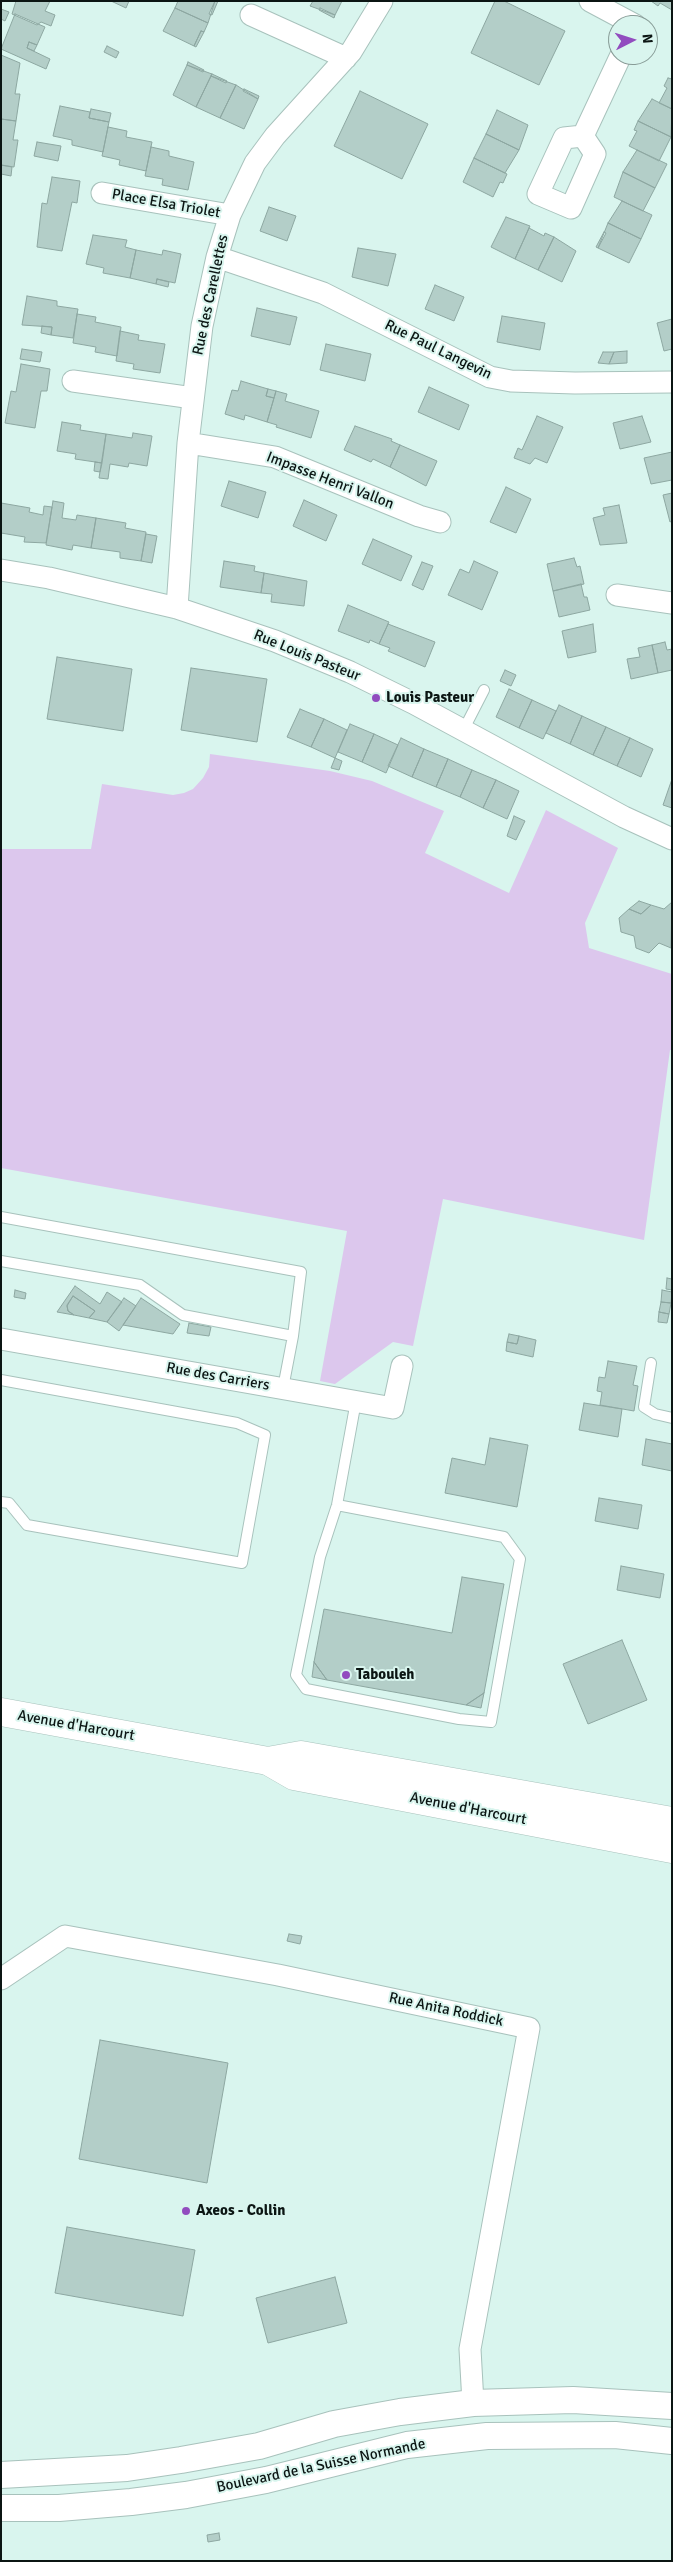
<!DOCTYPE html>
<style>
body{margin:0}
#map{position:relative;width:673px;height:2562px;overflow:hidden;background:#d9f5ee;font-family:Signika,sans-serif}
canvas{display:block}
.frame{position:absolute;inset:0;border:2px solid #0b1513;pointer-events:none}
.north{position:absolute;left:608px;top:15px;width:50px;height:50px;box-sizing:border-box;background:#d9f5ee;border:1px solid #879b96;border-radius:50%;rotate:85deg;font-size:14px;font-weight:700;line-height:20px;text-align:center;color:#0b1513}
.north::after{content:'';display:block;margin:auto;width:18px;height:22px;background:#924cbf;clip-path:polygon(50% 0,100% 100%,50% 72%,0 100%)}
</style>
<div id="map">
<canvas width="673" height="2562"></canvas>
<div class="frame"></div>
<div class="north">N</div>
</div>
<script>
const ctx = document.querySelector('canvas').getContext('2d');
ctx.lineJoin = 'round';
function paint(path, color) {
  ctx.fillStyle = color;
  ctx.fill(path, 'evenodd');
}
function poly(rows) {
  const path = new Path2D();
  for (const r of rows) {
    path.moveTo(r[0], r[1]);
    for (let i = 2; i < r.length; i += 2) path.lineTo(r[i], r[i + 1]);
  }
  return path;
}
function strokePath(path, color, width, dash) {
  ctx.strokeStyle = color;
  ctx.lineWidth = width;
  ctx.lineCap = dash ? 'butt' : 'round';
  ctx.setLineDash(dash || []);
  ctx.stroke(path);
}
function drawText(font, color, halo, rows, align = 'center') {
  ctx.font = font + ' Signika,sans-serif';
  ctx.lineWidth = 4;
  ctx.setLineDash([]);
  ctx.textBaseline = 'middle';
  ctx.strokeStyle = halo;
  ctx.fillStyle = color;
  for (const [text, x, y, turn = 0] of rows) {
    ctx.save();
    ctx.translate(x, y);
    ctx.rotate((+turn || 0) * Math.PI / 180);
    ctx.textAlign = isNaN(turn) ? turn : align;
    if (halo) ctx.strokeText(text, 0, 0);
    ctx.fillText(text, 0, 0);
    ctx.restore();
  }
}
paint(poly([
 [210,754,330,771,372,781,444,811,425,853,509,893,546,810,618,848,585,923,589,948,672,974,672,1050,670,1050,644,1240,443,1199,413,1346,393,1342,335,1384,320,1381,347,1231,1,1168,1,849,91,849,102,784,173,795,184,793,193,789,203,778,209,767]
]), '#dcc7ed');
const building = poly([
 [16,1,50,1,45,11,55,15,51,26,41,22,37,25,12,14,16,1],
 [111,1,129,1,126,8,111,1],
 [178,1,215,1,208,23,175,8,178,1],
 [215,1,218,1,212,15,209,14,215,1],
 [313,1,342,1,335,15,310,6,313,1],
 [495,1,504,1,565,31,539,85,471,53,495,1],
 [651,1,672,1,672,10,660,3,658,6,651,1],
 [175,8,208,23,204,32,201,31,194,46,163,31,175,8],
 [320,8,335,15,334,18,319,10,320,8],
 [1,9,9,12,5,21,1,19,1,9],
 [15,14,45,27,37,45,29,42,27,48,50,59,46,69,1,49,15,14],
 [201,31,204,32,196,47,194,46,201,31],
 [29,42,37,45,34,51,27,48,29,42],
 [107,46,119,52,116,58,104,52,107,46],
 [1,55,20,63,15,94,20,94,16,121,1,119,1,55],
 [188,62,204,70,203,72,187,65,188,62],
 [187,65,212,74,196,107,173,95,187,65],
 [212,74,227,81,226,83,211,76,212,74],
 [211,76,236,85,220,118,196,107,211,76],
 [668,78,672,79,672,109,659,103,667,88,664,86,668,78],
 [236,85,258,99,244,129,220,118,236,85],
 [244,89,259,96,258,99,243,91,244,89],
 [360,91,428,124,402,179,334,146,360,91],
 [652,99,672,109,671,137,638,121,652,99],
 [60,106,90,112,89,118,109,122,103,152,72,145,72,140,53,136,60,106],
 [91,109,111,113,109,122,89,118,91,109],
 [497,110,528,125,519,150,486,134,497,110],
 [1,119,16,121,13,140,18,140,14,167,1,165,1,119],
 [638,121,671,137,659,161,629,146,637,131,634,130,638,121],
 [108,127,127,131,126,137,152,142,146,171,119,165,120,160,102,156,108,127],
 [486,134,519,150,505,173,474,158,486,134],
 [37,142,61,146,58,161,34,156,37,142],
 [151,147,169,151,169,156,194,162,188,190,162,185,163,179,145,176,151,147],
 [637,150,667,164,655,188,623,172,637,150],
 [474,158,507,174,503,183,500,182,493,197,463,182,474,158],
 [1,165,12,167,11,176,1,174,1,165],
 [623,172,655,188,643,211,614,197,623,172],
 [52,177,80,181,77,203,72,202,62,251,37,247,42,203,47,204,52,177],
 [622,201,652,215,641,239,608,223,622,201],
 [269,207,296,216,287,241,260,231,269,207],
 [506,217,530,226,515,259,491,247,506,217],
 [608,223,641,239,629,263,598,248,608,223],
 [529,228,544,236,545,233,554,237,538,270,515,259,529,228],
 [604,232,606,233,598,248,596,247,604,232],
 [93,235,127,240,125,247,136,250,130,278,103,273,104,268,86,264,93,235],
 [554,237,576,251,562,282,538,270,554,237],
 [358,248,396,254,388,286,352,277,358,248],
 [136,250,162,255,163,250,181,254,175,283,157,279,156,284,130,278,136,250],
 [157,279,169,282,168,287,156,284,157,279],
 [435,285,464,297,454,321,425,309,435,285],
 [27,296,57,301,57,306,78,309,73,338,51,335,52,327,22,325,27,296],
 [257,308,297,317,290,345,251,336,257,308],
 [77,314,96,317,95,322,121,327,117,356,95,352,96,347,73,343,77,314],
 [502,316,545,323,540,350,497,342,502,316],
 [672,319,672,349,664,351,657,323,672,319],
 [42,326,52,327,51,335,41,333,42,326],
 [120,331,139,335,138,340,165,344,160,373,133,369,134,364,116,361,120,331],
 [326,344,371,354,365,381,320,370,326,344],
 [22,349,42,352,40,362,20,359,22,349],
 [627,351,627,363,609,364,614,352,627,351],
 [603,352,614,352,609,364,598,363,603,352],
 [21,364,50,369,47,391,41,391,35,428,5,423,11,391,16,392,21,364],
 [241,381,268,389,266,396,274,398,267,422,245,415,244,420,225,414,232,390,238,391,241,381],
 [429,387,469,405,459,430,418,412,429,387],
 [268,389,276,391,274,398,266,396,268,389],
 [276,391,287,394,285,401,319,411,311,438,276,427,277,425,267,422,276,391],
 [537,416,563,427,547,463,535,458,530,464,514,458,518,448,522,450,537,416],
 [642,416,651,442,620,449,613,423,642,416],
 [62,422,81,425,80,430,106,434,102,463,75,459,76,454,57,451,62,422],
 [355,426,392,439,391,441,400,445,390,467,373,459,371,462,344,450,355,426],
 [133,433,152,436,147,466,129,463,128,467,110,464,108,479,99,478,106,434,132,438,133,433],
 [400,445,437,461,426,486,390,467,400,445],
 [672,452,672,480,651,484,644,458,672,452],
 [95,462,102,463,100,472,94,471,95,462],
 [229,481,266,492,258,518,221,506,229,481],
 [506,487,531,499,516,533,490,522,506,487],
 [672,493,672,521,670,522,663,495,672,493],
 [304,500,337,515,326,541,293,526,304,500],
 [53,501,64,503,62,518,76,520,77,515,96,518,91,548,73,545,72,550,46,545,53,501],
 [1,503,30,508,29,512,43,515,44,506,52,507,46,543,24,542,25,537,1,533,1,503],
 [619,505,627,543,600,545,593,518,605,515,603,508,619,505],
 [96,518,126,523,125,528,146,532,141,561,120,558,120,552,91,548,96,518],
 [146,534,157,536,152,563,141,561,146,534],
 [373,539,412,556,401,581,362,564,373,539],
 [574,558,577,567,580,566,584,584,553,591,547,564,574,558],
 [224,561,255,566,254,571,264,573,261,593,220,587,224,561],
 [474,561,498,572,482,610,448,595,460,569,469,573,474,561],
 [422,562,433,566,423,590,412,585,422,562],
 [264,573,307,581,304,606,271,602,272,594,261,593,264,573],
 [581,584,584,597,587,597,590,610,559,617,553,591,581,584],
 [348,605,389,622,379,644,370,640,369,643,338,631,348,605],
 [388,624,435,642,425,667,388,651,390,648,379,644,388,624],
 [593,624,596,652,568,658,562,631,593,624],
 [665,642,667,650,672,649,672,670,658,673,652,645,665,642],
 [652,645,658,673,631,679,627,659,640,657,638,648,652,645],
 [57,657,132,669,123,731,47,719,57,657],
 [191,668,267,679,257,742,181,730,191,668],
 [505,670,516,675,511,686,500,681,505,670],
 [509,689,532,700,519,728,496,717,509,689],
 [532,700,556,711,543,739,519,728,532,700],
 [559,705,582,716,570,744,546,733,559,705],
 [300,709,324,719,311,747,287,737,300,709],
 [582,716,606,727,593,755,570,744,582,716],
 [324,719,347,730,335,758,311,747,324,719],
 [350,724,374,734,362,762,338,752,350,724],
 [606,727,630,738,617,766,593,755,606,727],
 [374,734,398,745,386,773,362,762,374,734],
 [401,738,424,749,412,777,388,766,401,738],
 [630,738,653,749,641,777,617,766,630,738],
 [424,749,448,759,436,787,412,777,424,749],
 [335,758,342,761,339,770,331,768,335,758],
 [448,759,472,770,460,797,436,787,448,759],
 [472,770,496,780,483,808,460,797,472,770],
 [672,779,672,808,663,805,672,779],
 [496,780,519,791,507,819,483,808,496,780],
 [514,816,525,821,516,840,507,836,514,816],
 [639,901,651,905,641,914,629,909,639,901],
 [672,902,671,948,659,943,649,953,636,948,634,936,621,932,619,918,629,909,641,914,651,905,664,909,672,902],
 [667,1278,672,1279,672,1290,666,1289,667,1278],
 [75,1286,100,1304,107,1292,122,1302,107,1322,89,1318,95,1311,73,1296,67,1306,68,1311,74,1315,57,1312,75,1286],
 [15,1290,26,1293,25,1299,14,1297,15,1290],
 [662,1290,672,1292,671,1303,661,1302,662,1290],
 [73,1296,95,1311,89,1318,74,1315,68,1311,67,1305,73,1296],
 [124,1298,136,1306,119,1331,107,1322,124,1298],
 [141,1298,180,1324,173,1334,123,1325,141,1298],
 [661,1302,671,1303,669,1314,659,1312,661,1302],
 [659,1312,669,1314,667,1323,658,1322,659,1312],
 [189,1323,211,1327,209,1336,187,1333,189,1323],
 [509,1334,519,1336,517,1344,507,1342,509,1334],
 [519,1336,536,1340,533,1357,506,1351,507,1342,517,1344,519,1336],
 [608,1361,637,1366,633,1385,638,1386,634,1411,600,1405,602,1392,597,1391,599,1377,605,1378,608,1361],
 [584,1403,622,1409,618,1437,579,1430,584,1403],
 [490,1438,528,1445,517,1507,445,1493,452,1458,485,1465,490,1438],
 [646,1439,672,1444,672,1471,642,1465,646,1439],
 [599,1498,642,1505,638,1529,595,1521,599,1498],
 [621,1566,664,1574,660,1598,617,1590,621,1566],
 [462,1577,504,1584,484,1693,466,1705,327,1680,314,1662,324,1609,452,1633,462,1577],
 [622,1640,647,1700,588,1724,563,1664,622,1640],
 [314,1662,327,1680,312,1677,314,1662],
 [484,1693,481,1708,466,1705,484,1693],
 [289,1934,302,1936,300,1944,287,1941,289,1934],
 [100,2040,228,2063,207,2183,79,2159,100,2040],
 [67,2227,195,2250,183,2316,55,2293,67,2227],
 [335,2277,347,2323,268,2343,256,2298,335,2277],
 [219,2533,220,2540,208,2542,207,2535,219,2533]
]);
paint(building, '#b3cec8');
strokePath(building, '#8da7a1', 1);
const service = poly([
 [464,729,484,690],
 [1,1217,301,1272,293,1336],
 [1,1261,140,1285,183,1315,293,1336,283,1388],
 [651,1363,644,1407,655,1414,672,1418],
 [1,1380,237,1423,265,1435,242,1563,27,1525,9,1503,1,1502],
 [337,1505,504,1537,520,1559,491,1722,459,1719,306,1689,296,1675,320,1557,337,1505,356,1401]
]);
const minor = poly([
 [590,1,635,25],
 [251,15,346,58],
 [583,136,595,154,571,208,538,194,564,138,583,136],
 [583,136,621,55],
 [102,193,230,215],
 [217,257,323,293,490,377,511,381,575,383,672,382],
 [73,381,193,398],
 [188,443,275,457,419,516,440,522],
 [1,570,49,578,177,608,275,641,350,672,413,703,624,817,672,839],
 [617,595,672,603],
 [177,608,188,443,202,326,217,257,230,215,255,163,275,136,351,52,382,1],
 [1,1339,393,1408,402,1366],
 [1,1979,65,1936,278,1975,529,2028,470,2349,473,2403]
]);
const tertiary = poly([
 [1,2475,127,2468,181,2460,259,2446,334,2424,400,2412,473,2403,573,2400,672,2406],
 [1,2508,59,2508,131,2502,186,2495,266,2480,407,2445,487,2436,615,2435,672,2441]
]);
const secondary = poly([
 [1,1712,268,1761,294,1776,672,1849],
 [268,1761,301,1755,672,1821]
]);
strokePath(service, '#a8c2bc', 12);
strokePath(minor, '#a8c2bc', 23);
strokePath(tertiary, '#a8c2bc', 28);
strokePath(secondary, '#a8c2bc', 29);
strokePath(service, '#fff', 10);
strokePath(minor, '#fff', 21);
strokePath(tertiary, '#fff', 26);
strokePath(secondary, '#fff', 28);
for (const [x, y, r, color] of [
 [376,698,5,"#924cbf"],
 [346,1675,5,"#924cbf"],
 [186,2211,5,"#924cbf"]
]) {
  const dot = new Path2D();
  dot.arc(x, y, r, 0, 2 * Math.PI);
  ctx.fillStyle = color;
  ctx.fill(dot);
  strokePath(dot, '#d9f5ee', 2);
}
drawText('15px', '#0b1513', '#d9f5ee', [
 ["Place Elsa Triolet",166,204,10],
 ["Rue des Carellettes",211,295,-78],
 ["Rue Paul Langevin",438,350,26],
 ["Impasse Henri Vallon",330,481,21],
 ["Rue Louis Pasteur",307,656,22],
 ["Rue des Carriers",218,1377,10],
 ["Avenue d'Harcourt",76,1726,10],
 ["Avenue d'Harcourt",468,1809,11],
 ["Rue Anita Roddick",446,2010,12],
 ["Boulevard de la Suisse Normande",321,2466,-12]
]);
drawText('bold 15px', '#0b1513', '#d9f5ee', [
 ["Louis Pasteur",386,698],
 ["Tabouleh",356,1675],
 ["Axeos - Collin",196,2211]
], 'left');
</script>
